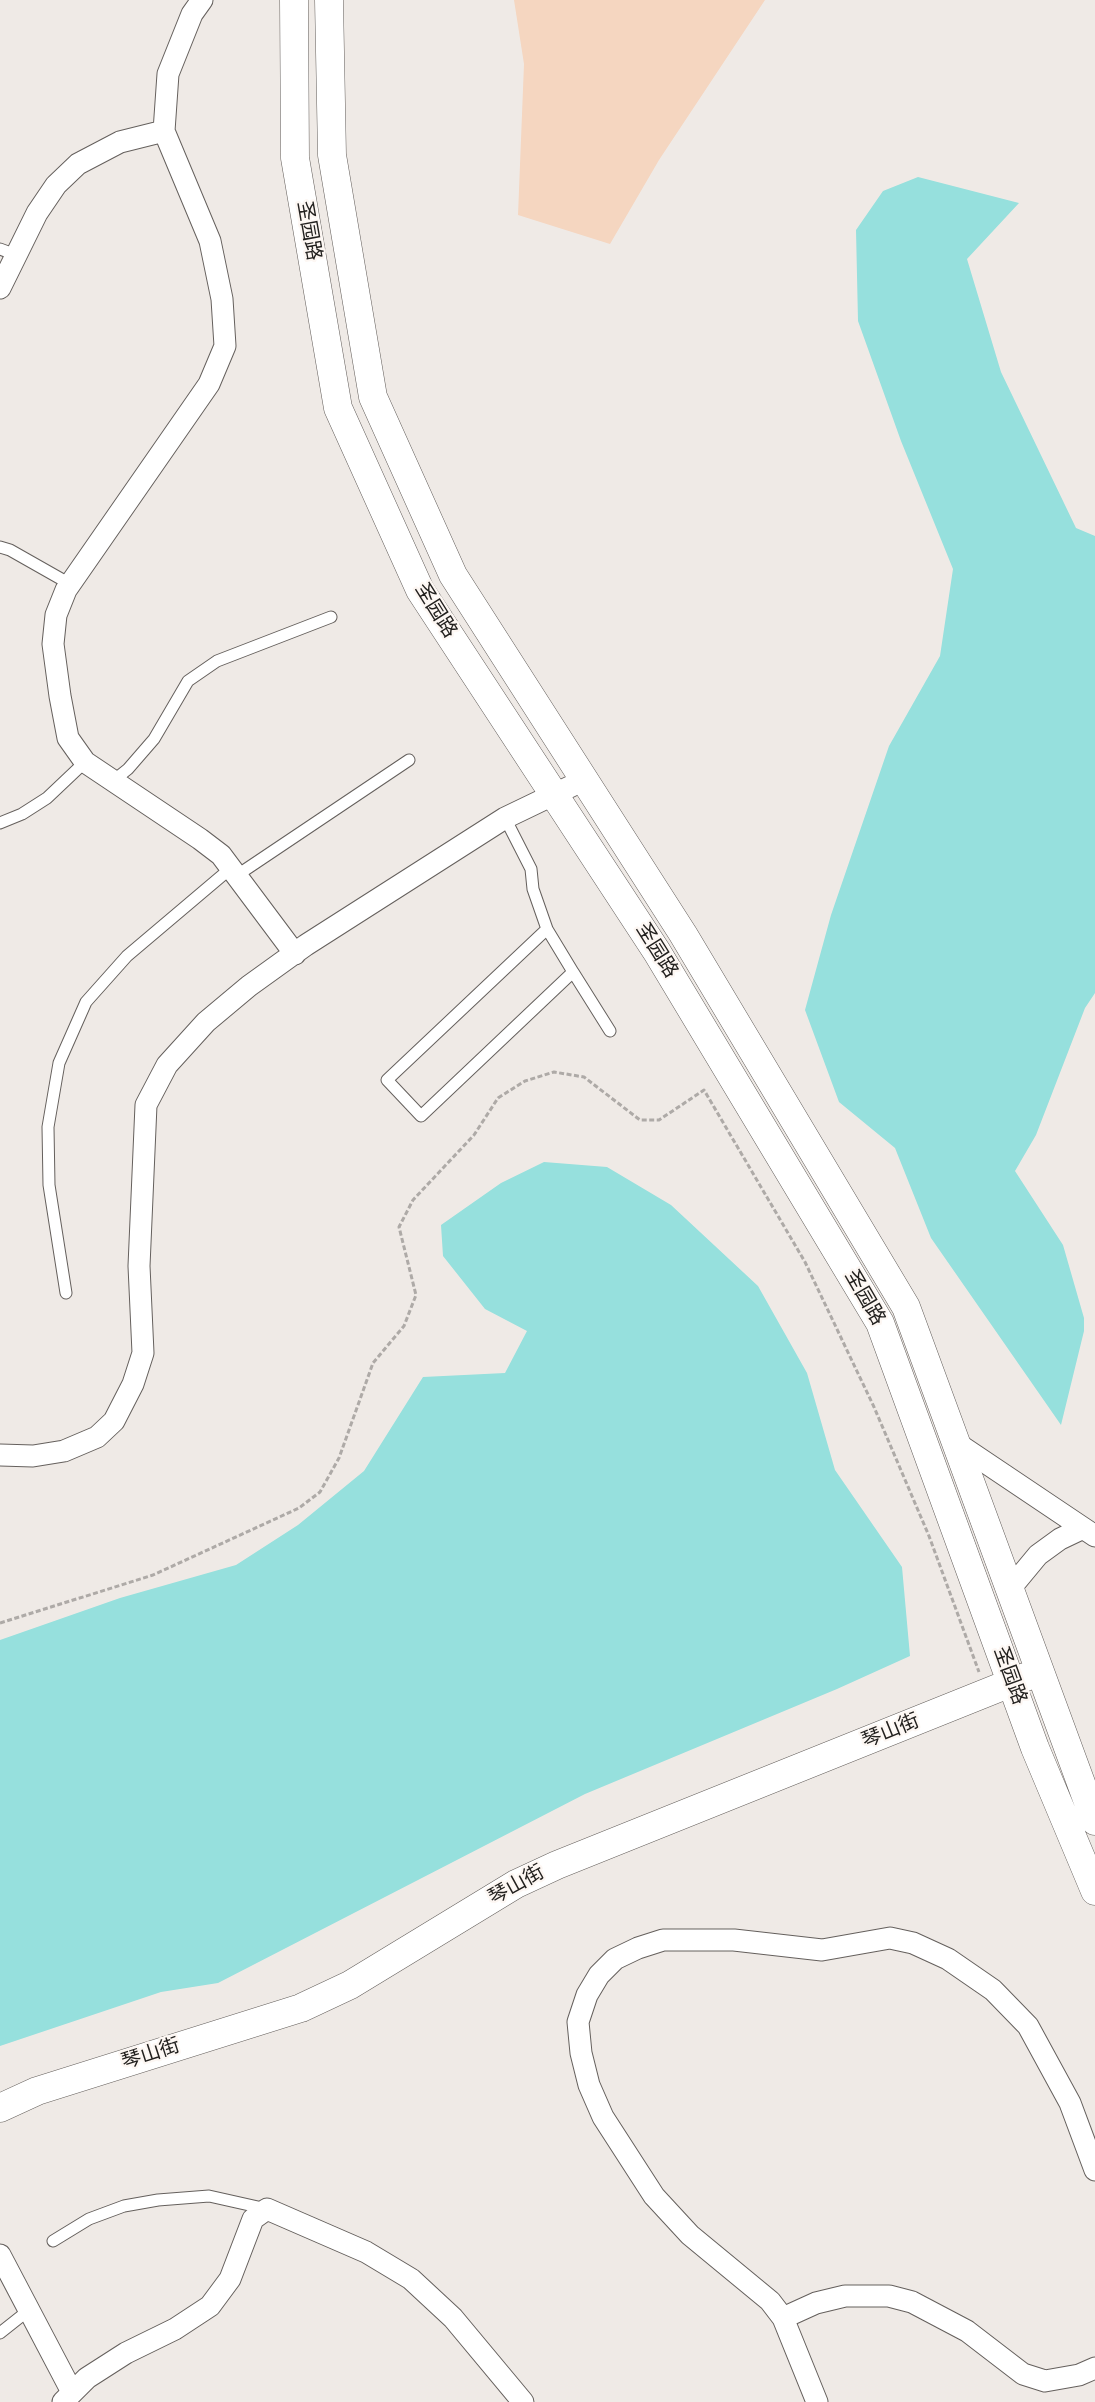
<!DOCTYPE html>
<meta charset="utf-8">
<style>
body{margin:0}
canvas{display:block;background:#efeae6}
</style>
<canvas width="1095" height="2402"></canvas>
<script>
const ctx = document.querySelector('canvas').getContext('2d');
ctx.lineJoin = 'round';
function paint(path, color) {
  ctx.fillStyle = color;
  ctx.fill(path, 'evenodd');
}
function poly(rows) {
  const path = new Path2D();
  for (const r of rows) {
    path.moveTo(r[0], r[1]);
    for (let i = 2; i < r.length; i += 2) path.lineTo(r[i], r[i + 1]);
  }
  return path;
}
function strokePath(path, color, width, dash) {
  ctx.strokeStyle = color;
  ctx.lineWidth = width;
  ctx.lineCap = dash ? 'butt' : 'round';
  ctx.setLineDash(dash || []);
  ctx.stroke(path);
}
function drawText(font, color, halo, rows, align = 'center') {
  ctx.font = font + ' Jost,"Noto Sans SC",sans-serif';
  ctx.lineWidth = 4.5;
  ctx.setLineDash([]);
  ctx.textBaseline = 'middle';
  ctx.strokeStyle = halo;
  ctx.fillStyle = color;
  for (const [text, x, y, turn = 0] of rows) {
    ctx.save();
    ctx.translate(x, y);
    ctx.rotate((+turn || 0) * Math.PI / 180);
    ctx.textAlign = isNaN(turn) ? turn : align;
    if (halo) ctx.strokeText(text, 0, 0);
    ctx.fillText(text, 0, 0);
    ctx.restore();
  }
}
paint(poly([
 [514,0,765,0,659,160,610,244,518,215,524,64]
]), '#f5d6c0');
paint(poly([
 [918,177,1019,203,967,259,1001,372,1076,528,1095,536,1095,993,1085,1008,1036,1135,1015,1171,1063,1245,1084,1318,1084,1331,1061,1425,931,1238,895,1148,839,1102,805,1010,831,915,889,746,940,656,953,569,901,441,858,321,856,230,883,191],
 [544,1162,607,1167,671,1205,758,1286,807,1373,835,1470,902,1567,910,1656,837,1689,585,1794,218,1983,161,1992,0,2046,0,1640,120,1598,236,1565,298,1525,364,1471,423,1377,505,1373,527,1331,485,1309,443,1256,441,1225,501,1183]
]), '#96e0dd');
const lane = poly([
 [0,249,16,255],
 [0,547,10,550,70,584],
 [113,781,128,769,154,739,188,681,217,661,331,617],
 [505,818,531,869,533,889,547,929,387,1080,421,1116,573,972,547,929],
 [0,823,22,814,47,798,85,762],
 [236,876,409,760],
 [573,972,610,1031],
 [66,1293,49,1185,48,1127,59,1063,86,1002,127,956,231,868],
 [53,2241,89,2219,124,2206,158,2200,209,2196,267,2209],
 [0,2333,29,2310]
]);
const street = poly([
 [164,131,210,241,222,299,225,346,209,384,66,590,56,615,53,644,60,696,68,738,85,762,200,839,221,855,295,954],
 [0,288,37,213,56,185,78,164,120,142,164,131,168,74,192,14,202,0],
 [955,1442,1095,1536],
 [0,1455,33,1456,64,1451,97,1437,114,1421,133,1384,143,1353,139,1266,146,1105,167,1065,206,1022,249,986,306,945,505,818,584,780],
 [1009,1590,1038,1555,1060,1539,1081,1529],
 [0,2255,72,2392],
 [783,2318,816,2303,845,2296,889,2296,912,2302,967,2331,1023,2374,1045,2381,1079,2375,1095,2368],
 [63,2402,87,2378,126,2353,175,2329,210,2306,230,2279,253,2219,267,2209,366,2252,411,2279,453,2318,523,2402],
 [817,2402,783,2318,770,2301,690,2235,654,2196,603,2117,589,2085,581,2053,578,2022,587,1995,599,1975,615,1959,638,1948,663,1940,734,1940,822,1950,890,1938,913,1943,948,1959,993,1990,1028,2026,1070,2103,1095,2170]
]);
const secondary = poly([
 [294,0,295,158,338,408,420,590,657,952,880,1323,1035,1748,1095,1891],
 [329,0,332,155,373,397,453,575,683,934,906,1307,1095,1821],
 [0,2108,37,2091,301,2008,350,1985,516,1884,557,1865,1028,1676]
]);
strokePath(lane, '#65605d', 13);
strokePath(street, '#65605d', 23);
strokePath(secondary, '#65605d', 29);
strokePath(poly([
 [0,1623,153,1575,299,1508,320,1492,339,1458,373,1363,404,1326,416,1295,399,1227,413,1200,474,1135,498,1098,525,1081,554,1072,584,1077,640,1120,659,1120,704,1090,805,1262,874,1407,929,1536,979,1672]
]), '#aeaaa7', 3, [5, 2.5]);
strokePath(lane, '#fff', 11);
strokePath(street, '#fff', 21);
strokePath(secondary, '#fff', 28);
drawText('20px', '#23211f', '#fdf7f3', [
 ["圣园路",308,231,80],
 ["圣园路",435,611,58],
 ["圣园路",656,951,58],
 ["圣园路",864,1298,60],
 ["圣园路",1009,1676,70],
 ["琴山街",891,1732,-22],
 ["琴山街",517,1886,-29],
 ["琴山街",151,2055,-18]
]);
</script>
